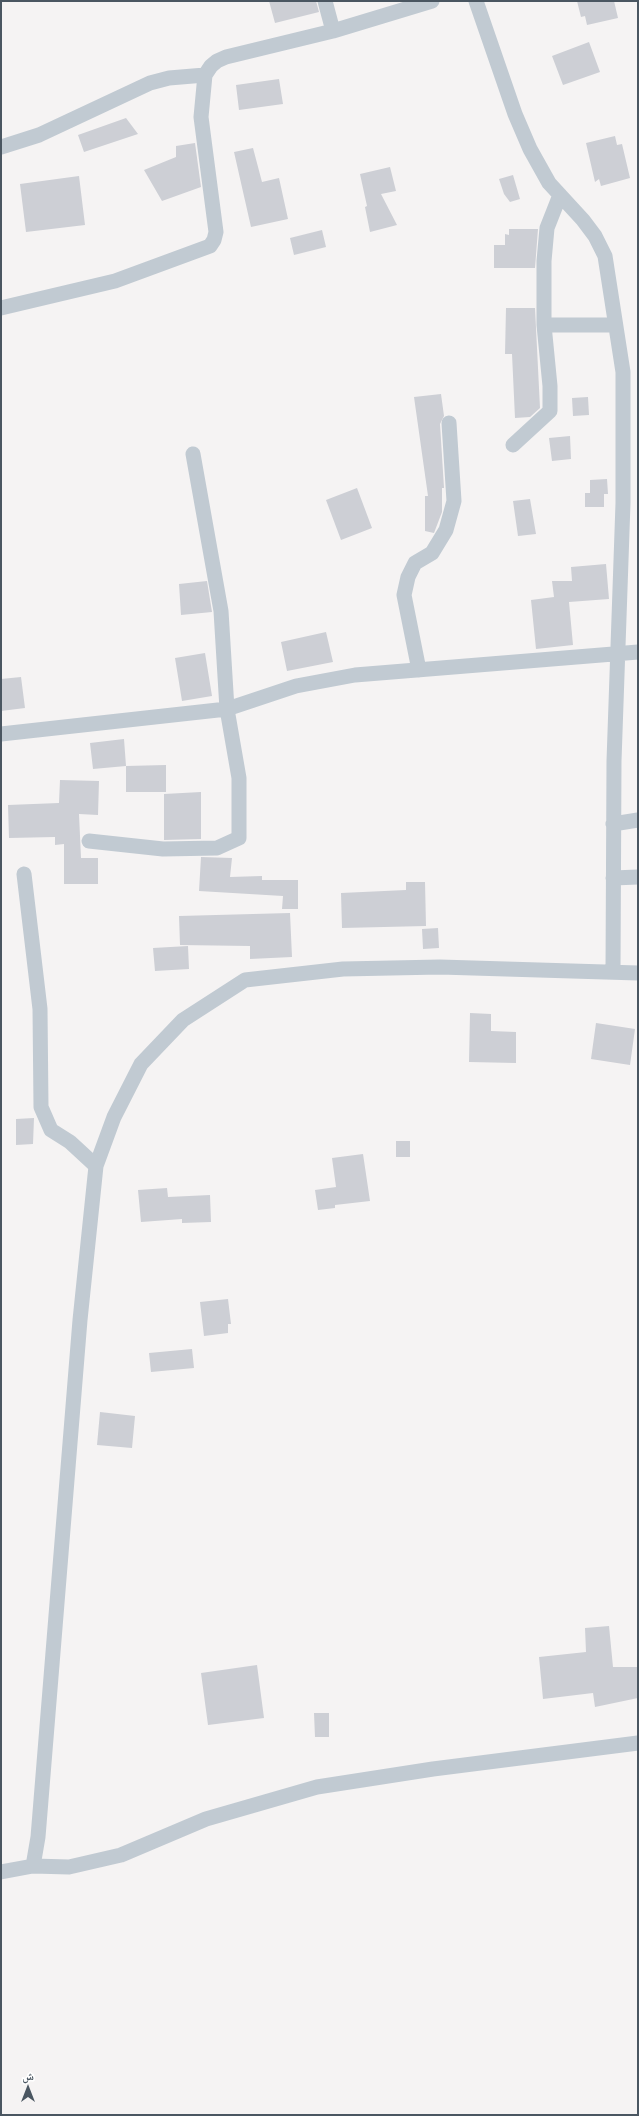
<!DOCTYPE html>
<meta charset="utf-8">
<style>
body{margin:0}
#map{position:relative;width:639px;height:2116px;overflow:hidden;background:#f5f3f3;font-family:Ubuntu,"Noto Naskh Arabic",sans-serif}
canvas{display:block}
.frame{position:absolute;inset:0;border:2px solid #4a5661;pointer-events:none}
.north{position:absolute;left:8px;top:2068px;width:40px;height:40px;-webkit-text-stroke:3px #fff;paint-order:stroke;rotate:0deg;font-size:11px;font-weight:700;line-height:16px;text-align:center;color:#4a5661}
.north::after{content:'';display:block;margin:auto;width:14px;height:18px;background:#4a5661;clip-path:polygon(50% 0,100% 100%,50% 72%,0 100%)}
</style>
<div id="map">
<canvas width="639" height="2116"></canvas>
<div class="frame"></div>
<div class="north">ش</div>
</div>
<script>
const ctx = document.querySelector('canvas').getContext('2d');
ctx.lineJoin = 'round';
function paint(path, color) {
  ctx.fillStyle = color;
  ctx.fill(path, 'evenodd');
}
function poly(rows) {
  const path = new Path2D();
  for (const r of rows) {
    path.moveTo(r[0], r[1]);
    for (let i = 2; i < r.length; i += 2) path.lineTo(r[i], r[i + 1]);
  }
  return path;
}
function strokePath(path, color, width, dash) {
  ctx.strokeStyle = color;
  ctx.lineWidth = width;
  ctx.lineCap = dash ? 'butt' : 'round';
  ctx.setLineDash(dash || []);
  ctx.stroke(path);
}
paint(poly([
 [269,1,316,1,319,12,275,23],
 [577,1,614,1,618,18,587,25,585,16,581,17],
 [589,42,600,72,563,85,552,56],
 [279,79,283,104,239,110,236,85],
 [126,118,138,134,84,152,78,135],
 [615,136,617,145,622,144,630,178,601,186,599,179,595,182,586,143],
 [195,143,201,187,162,201,144,170,176,157,176,146],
 [253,148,262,182,279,178,288,219,251,227,234,152],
 [390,167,396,191,381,194,397,225,370,232,365,207,367,206,360,174],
 [513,175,520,199,510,202,504,194,499,179],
 [79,176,85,225,26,232,20,184],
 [509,229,538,229,535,268,494,268,494,245,505,245,505,234,509,235],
 [322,230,326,247,294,255,290,238],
 [506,308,535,308,540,408,530,417,515,418,512,354,505,354],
 [441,394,444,416,440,424,444,488,442,488,442,512,434,533,425,531,425,496,428,496,414,397],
 [588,397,589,415,573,416,572,398],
 [570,436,571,459,552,461,549,438],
 [607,479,608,494,604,494,604,507,585,507,585,493,590,493,590,480],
 [357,488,372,528,341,540,326,500],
 [530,499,536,534,518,536,513,501],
 [606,564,609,599,569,602,573,645,536,649,531,600,554,597,552,581,572,581,571,567],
 [207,581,212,612,181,615,179,584],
 [326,632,333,662,287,671,281,642],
 [205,653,212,696,182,701,175,658],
 [21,677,25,708,1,711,1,679],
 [124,739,126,766,93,769,90,743],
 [166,765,166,792,126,792,126,766],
 [60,780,99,781,98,815,79,814,81,858,98,858,98,884,64,884,64,844,55,845,55,837,9,838,8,805,59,803],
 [201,792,201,839,164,840,164,794],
 [201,857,232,858,230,877,262,876,262,880,298,880,298,909,282,909,283,896,199,891],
 [406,882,425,882,426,926,342,928,341,893,406,890],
 [290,913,292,957,250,959,250,946,180,945,179,916],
 [438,928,439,948,423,949,422,929],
 [188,946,189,969,155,971,153,948],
 [470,1013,491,1014,491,1031,516,1032,516,1063,469,1062],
 [596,1023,635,1029,630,1065,591,1059],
 [34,1118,33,1144,16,1145,16,1119],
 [396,1141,410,1141,410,1157,396,1157],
 [363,1154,370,1201,335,1205,335,1208,318,1210,315,1190,336,1187,332,1158],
 [167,1188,168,1197,210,1195,211,1222,182,1223,182,1219,141,1222,138,1190],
 [228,1299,231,1324,228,1324,228,1333,204,1336,200,1302],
 [192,1349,194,1368,151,1372,149,1353],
 [100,1412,135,1416,132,1448,97,1445],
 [609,1626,613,1667,638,1667,638,1698,595,1707,593,1693,543,1699,539,1657,586,1652,585,1628],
 [257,1665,264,1718,208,1725,201,1673],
 [314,1713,329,1713,329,1737,315,1737]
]), '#cdcfd5');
strokePath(poly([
 [325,1,333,31],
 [476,1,515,114,530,149,549,183,583,220,595,236,605,256,623,372,623,503,614,761,613,971],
 [1,147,39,135,150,83,169,78,205,75],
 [1,308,115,281,210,246,214,240,216,232,201,117,205,75,211,66,217,61,226,57,333,31,432,1],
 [544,325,615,325],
 [513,445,550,411,550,386,544,325,544,261,547,228,560,195],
 [419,670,404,595,408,577,415,563,432,553,446,530,454,501,449,423],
 [1,734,227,709,296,686,355,675,638,652],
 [613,824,638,820],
 [89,841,163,849,217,848,239,838,239,778,227,709,221,611,193,454],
 [24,874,40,1009,41,1107,51,1130,70,1142,96,1166],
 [613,878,638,877],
 [33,1866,69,1867,121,1855,206,1819,317,1787,433,1769,638,1743],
 [1,1872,33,1866,38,1837,80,1320,96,1166,114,1117,141,1064,183,1020,245,980,343,969,440,967,638,973]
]), '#c1cad2', 15);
</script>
